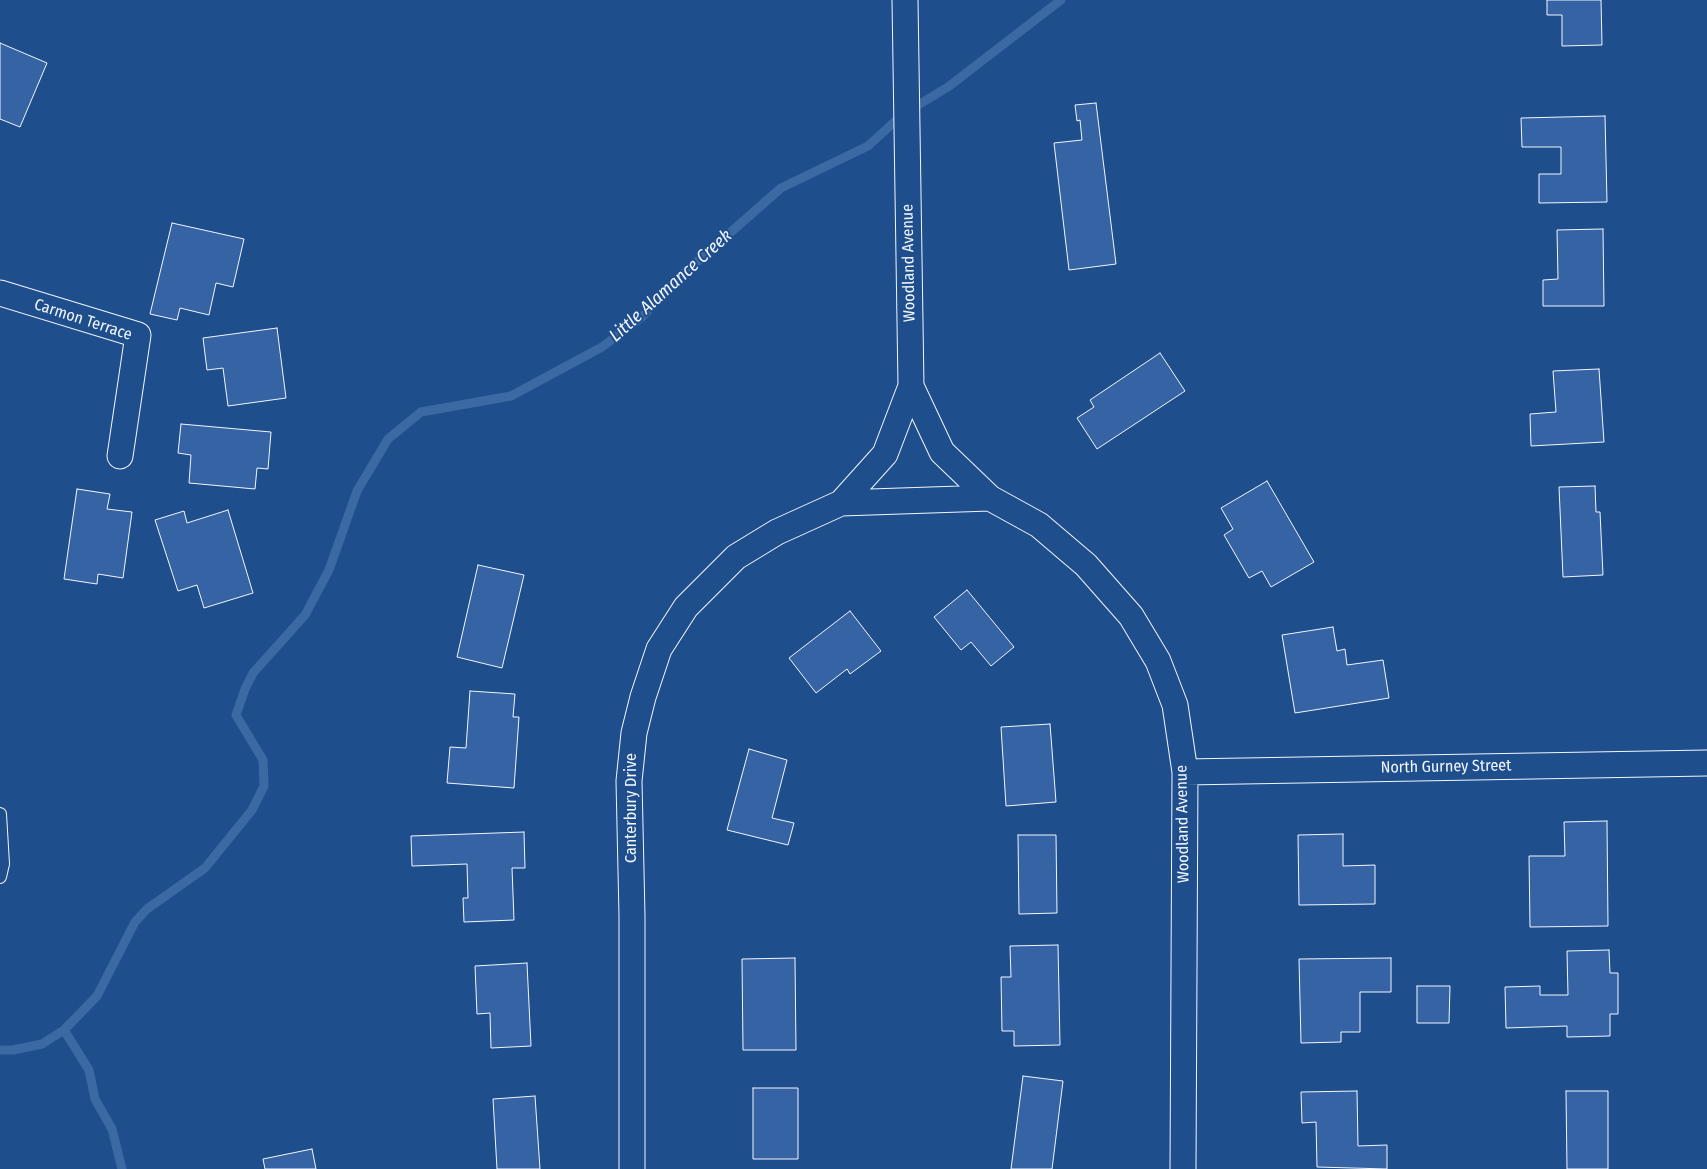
<!DOCTYPE html>
<style>
body{margin:0}
canvas{display:block;background:#1f4e8c}
</style>
<canvas width="1707" height="1169"></canvas>
<script>
const ctx = document.querySelector('canvas').getContext('2d');
ctx.lineJoin = 'round';
function poly(rows) {
  const path = new Path2D();
  for (const r of rows) {
    path.moveTo(r[0], r[1]);
    for (let i = 2; i < r.length; i += 2) path.lineTo(r[i], r[i + 1]);
  }
  return path;
}
function strokePath(path, color, width, dash) {
  ctx.strokeStyle = color;
  ctx.lineWidth = width;
  ctx.lineCap = dash ? 'butt' : 'round';
  ctx.setLineDash(dash || []);
  ctx.stroke(path);
}
function paint(path, color) {
  ctx.fillStyle = color;
  ctx.fill(path, 'evenodd');
}
function drawText(font, color, halo, rows, align = 'center') {
  ctx.font = font + ' "Fira Sans Condensed",sans-serif';
  ctx.lineWidth = 4;
  ctx.setLineDash([]);
  ctx.textBaseline = 'middle';
  ctx.strokeStyle = halo;
  ctx.fillStyle = color;
  for (const [text, x, y, turn = 0] of rows) {
    ctx.save();
    ctx.translate(x, y);
    ctx.rotate((+turn || 0) * Math.PI / 180);
    ctx.textAlign = isNaN(turn) ? turn : align;
    if (halo) ctx.strokeText(text, 0, 0);
    ctx.fillText(text, 0, 0);
    ctx.restore();
  }
}
strokePath(poly([
 [64,1030,89,1070,95,1099,112,1129,122,1169],
 [0,1050,13,1050,42,1044,64,1030,97,996,135,922,147,909,205,868,252,810,264,786,263,760,236,715,245,689,253,673,305,615,329,570,357,491,388,439,421,412,511,396,602,347,642,317,674,282,781,188,868,146,903,114,948,87,1061,0]
]), '#3b69a3', 9);
const building = poly([
 [1547,0,1601,0,1602,45,1562,46,1562,15,1547,15,1547,0],
 [0,43,47,63,20,127,0,119,0,43],
 [1096,103,1116,264,1069,270,1054,143,1082,140,1080,120,1077,121,1075,105,1096,103],
 [1605,116,1607,202,1539,203,1539,174,1561,174,1561,147,1522,147,1521,118,1605,116],
 [172,223,244,239,233,287,216,283,209,315,180,308,177,320,150,314,172,223],
 [1603,229,1604,306,1543,306,1543,280,1558,279,1557,230,1603,229],
 [277,328,286,398,228,406,223,368,207,370,203,338,277,328],
 [1160,353,1185,391,1097,449,1077,418,1094,407,1090,400,1160,353],
 [1599,369,1604,442,1531,446,1530,414,1556,412,1553,371,1599,369],
 [181,424,271,432,268,469,257,468,255,489,189,483,191,455,178,453,181,424],
 [1267,481,1314,562,1271,587,1262,571,1249,578,1224,535,1233,529,1221,508,1267,481],
 [1595,486,1596,512,1600,512,1603,575,1563,577,1559,487,1595,486],
 [77,489,110,494,107,509,132,512,123,578,98,574,97,584,64,579,77,489],
 [228,510,253,593,204,608,197,585,178,591,155,520,184,511,187,523,228,510],
 [478,565,524,575,502,668,457,657,478,565],
 [967,590,1014,647,991,666,971,642,961,650,934,617,967,590],
 [850,611,881,651,850,674,847,669,816,693,789,658,850,611],
 [1333,627,1337,651,1345,649,1347,665,1383,660,1389,698,1295,713,1282,635,1333,627],
 [470,691,515,694,513,717,519,717,514,788,447,783,450,747,466,748,470,691],
 [1050,724,1056,802,1006,806,1001,727,1050,724],
 [749,749,787,760,772,818,794,823,788,845,727,830,749,749],
 [1607,821,1608,926,1530,927,1529,856,1565,856,1564,822,1607,821],
 [524,832,525,868,512,868,514,920,464,922,463,898,468,898,467,864,412,866,411,836,524,832],
 [1343,834,1343,866,1375,865,1375,904,1299,905,1298,835,1343,834],
 [1018,835,1056,835,1057,913,1019,914,1018,835],
 [1058,945,1060,1045,1014,1046,1014,1031,1002,1031,1001,977,1011,977,1010,946,1058,945],
 [1609,950,1610,973,1618,973,1618,1014,1610,1014,1610,1036,1567,1037,1567,1026,1506,1028,1505,987,1540,986,1540,995,1568,995,1567,951,1609,950],
 [795,958,796,1050,743,1050,742,959,795,958],
 [1391,958,1391,992,1360,992,1360,1032,1341,1032,1341,1042,1301,1043,1299,959,1391,958],
 [527,963,531,1046,491,1048,490,1013,477,1014,475,966,527,963],
 [1417,986,1450,986,1449,1023,1417,1023,1417,986],
 [1023,1076,1063,1081,1052,1169,1011,1169,1023,1076],
 [753,1088,798,1088,798,1159,753,1159,753,1088],
 [1357,1091,1358,1146,1387,1145,1387,1169,1317,1167,1316,1122,1302,1123,1301,1092,1357,1091],
 [1566,1091,1608,1091,1608,1169,1567,1169,1566,1091],
 [535,1096,540,1169,497,1169,493,1099,535,1096],
 [312,1149,316,1169,265,1169,263,1159,312,1149]
]);
paint(building, '#3563a3');
strokePath(building, '#f2f6ff', 1);
const lane = poly([
 [0,814,3,864,0,877]
]);
const street = poly([
 [905,0,911,386,942,452,990,498,1039,525,1086,565,1131,616,1158,661,1175,705,1185,772,1183,1169],
 [0,293,138,335,120,456],
 [841,503,990,498],
 [1185,772,1707,763],
 [632,1169,632,916,629,781,634,733,643,697,659,649,686,607,736,557,777,532,841,503,885,454,911,386]
]);
strokePath(lane, '#f2f6ff', 14);
strokePath(street, '#f2f6ff', 27);
strokePath(lane, '#1f4e8c', 12);
strokePath(street, '#1f4e8c', 25);
drawText('16px', '#f2f6ff', '#1f4e8c', [
 ["Woodland Avenue",909,263,-91],
 ["Carmon Terrace",83,320,18],
 ["North Gurney Street",1446,767,-1],
 ["Canterbury Drive",632,808,-90],
 ["Woodland Avenue",1183,824,-91]
]);
drawText('italic 18px', '#f2f6ff', '#1f4e8c', [
 ["Little Alamance Creek",671,286,-42]
]);
</script>
